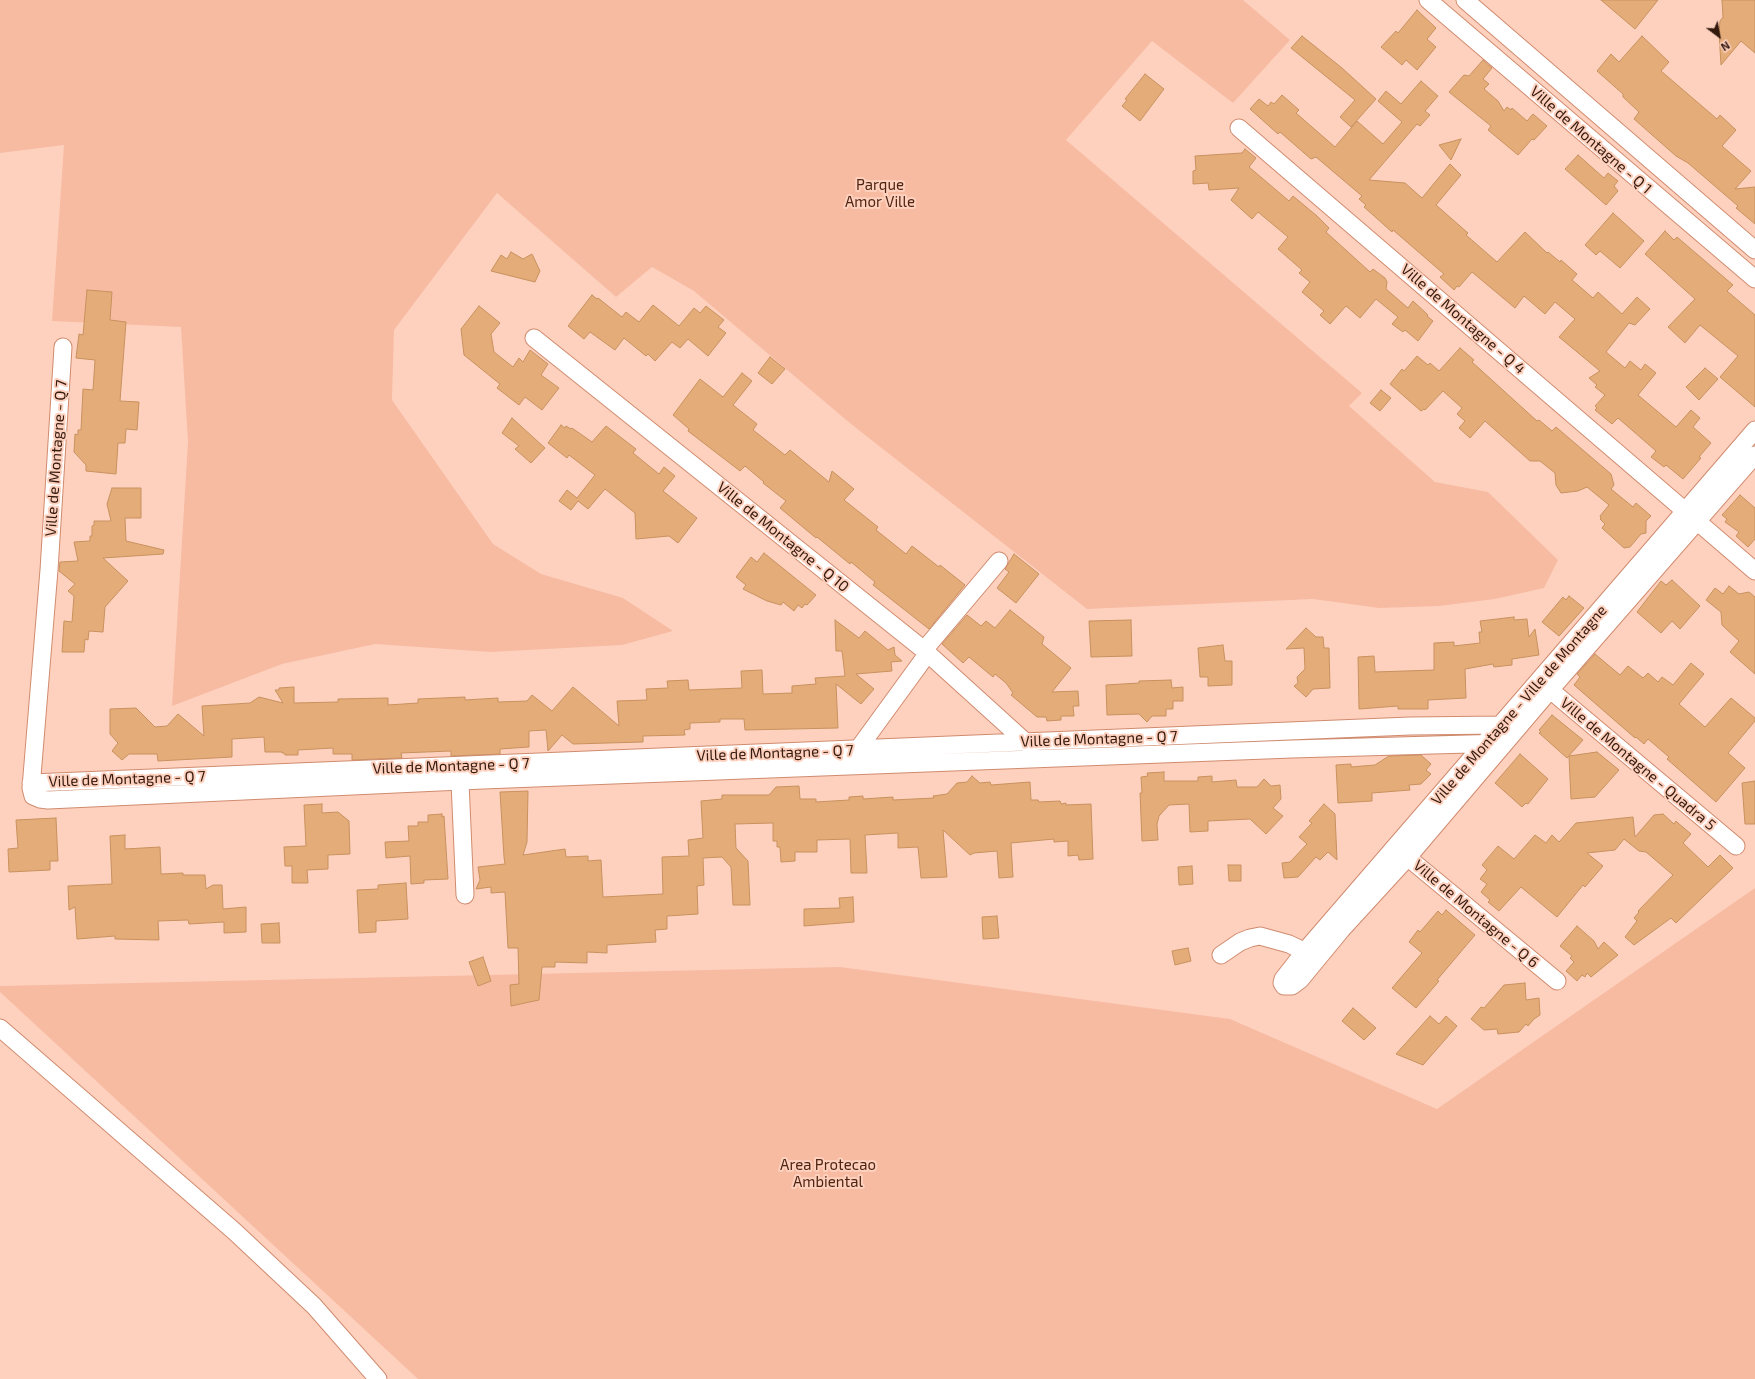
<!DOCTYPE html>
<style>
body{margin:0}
#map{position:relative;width:1755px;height:1379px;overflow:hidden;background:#fed1bf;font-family:"Exo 2",sans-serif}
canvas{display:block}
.north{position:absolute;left:1699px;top:16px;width:40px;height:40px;-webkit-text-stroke:3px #fed1bf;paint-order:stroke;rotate:148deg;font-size:11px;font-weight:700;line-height:16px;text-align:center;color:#34190d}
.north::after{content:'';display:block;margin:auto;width:14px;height:18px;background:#34190d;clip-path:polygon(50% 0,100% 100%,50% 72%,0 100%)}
</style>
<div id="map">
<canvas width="1755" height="1379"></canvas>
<div class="north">N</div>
</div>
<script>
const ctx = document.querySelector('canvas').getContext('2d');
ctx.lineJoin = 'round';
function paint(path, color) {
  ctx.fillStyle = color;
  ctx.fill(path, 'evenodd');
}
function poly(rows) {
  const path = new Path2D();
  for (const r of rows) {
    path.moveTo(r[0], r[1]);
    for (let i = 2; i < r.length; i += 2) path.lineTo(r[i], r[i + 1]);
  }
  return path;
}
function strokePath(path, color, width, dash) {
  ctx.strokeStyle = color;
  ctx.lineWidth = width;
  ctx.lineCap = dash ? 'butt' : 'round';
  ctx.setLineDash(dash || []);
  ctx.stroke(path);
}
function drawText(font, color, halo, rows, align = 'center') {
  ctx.font = font + ' "Exo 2",sans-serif';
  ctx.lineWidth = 4;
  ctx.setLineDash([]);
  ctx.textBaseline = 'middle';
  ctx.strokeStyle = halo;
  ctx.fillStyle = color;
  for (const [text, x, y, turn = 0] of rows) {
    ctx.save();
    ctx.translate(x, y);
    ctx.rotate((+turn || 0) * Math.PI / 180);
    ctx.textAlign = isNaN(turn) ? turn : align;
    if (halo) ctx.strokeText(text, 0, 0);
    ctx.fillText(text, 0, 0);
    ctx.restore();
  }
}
paint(poly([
 [0,0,1243,0,1290,40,1233,103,1152,41,1066,140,1362,393,1349,406,1435,482,1488,492,1558,560,1544,588,1495,599,1439,606,1379,608,1313,599,1087,609,851,424,694,291,652,267,616,297,497,193,394,330,392,400,493,544,541,574,623,598,673,631,622,645,490,652,375,644,282,664,172,706,188,442,181,327,52,321,64,145,0,153],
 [1755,888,1755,1379,418,1379,0,992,0,986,840,967,1230,1019,1437,1109]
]), '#f7bba2');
const building = poly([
 [1601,0,1658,0,1635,29,1601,0],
 [1722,0,1755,0,1755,53,1741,41,1721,65,1719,33,1720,21,1723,17,1722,0],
 [1417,10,1436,28,1427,39,1436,47,1417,70,1406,60,1402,65,1381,47,1396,31,1398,33,1417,10],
 [1302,36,1342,68,1376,99,1351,127,1340,117,1355,100,1291,48,1302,36],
 [1642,36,1669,62,1661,71,1717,119,1720,115,1736,130,1722,146,1751,171,1735,189,1755,187,1755,224,1736,208,1738,206,1688,163,1676,156,1634,119,1639,112,1623,97,1623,94,1597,71,1611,54,1619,62,1642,36],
 [1483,60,1492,68,1483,79,1489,84,1484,89,1498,101,1504,111,1507,107,1511,110,1512,108,1527,121,1533,114,1547,126,1534,140,1532,139,1518,155,1488,130,1491,126,1449,92,1464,75,1469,76,1483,60],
 [1145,74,1164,89,1140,121,1122,106,1127,100,1125,99,1145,74],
 [1421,81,1438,96,1425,111,1430,115,1420,126,1417,124,1369,180,1405,183,1422,198,1450,164,1461,175,1436,205,1468,233,1466,235,1497,262,1525,232,1547,253,1548,252,1560,262,1561,260,1577,274,1572,280,1593,298,1598,292,1622,314,1637,297,1650,309,1635,325,1629,323,1606,352,1625,368,1630,361,1641,370,1645,364,1656,373,1638,395,1676,427,1691,410,1700,418,1693,427,1711,443,1699,457,1701,458,1683,479,1666,465,1664,467,1651,457,1656,451,1618,418,1612,424,1595,410,1597,408,1595,406,1605,395,1595,387,1597,385,1589,378,1600,371,1559,337,1575,319,1555,302,1545,314,1524,296,1515,308,1472,272,1459,287,1457,286,1454,290,1440,277,1444,274,1393,230,1392,232,1364,207,1366,205,1359,199,1362,196,1316,157,1311,159,1280,132,1278,134,1250,109,1259,99,1268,106,1271,102,1274,104,1282,95,1299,110,1296,113,1335,147,1357,121,1383,144,1402,122,1378,101,1386,91,1401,104,1421,81],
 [1461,139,1451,160,1439,145,1461,139],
 [1245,149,1256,158,1249,167,1289,201,1293,196,1317,216,1329,228,1326,232,1370,272,1373,269,1385,278,1387,282,1386,289,1408,308,1413,301,1428,315,1427,316,1433,321,1418,341,1405,330,1403,332,1392,324,1398,317,1376,299,1360,318,1346,306,1330,324,1320,315,1324,311,1302,292,1310,282,1299,273,1302,270,1278,249,1288,237,1258,212,1252,219,1231,200,1239,188,1209,190,1208,183,1193,184,1193,171,1196,170,1195,156,1242,153,1245,149],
 [1578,155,1604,178,1608,173,1618,181,1614,186,1618,191,1606,205,1565,169,1578,155],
 [1613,213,1644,241,1620,268,1600,251,1596,255,1585,245,1613,213],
 [1665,231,1674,240,1677,237,1733,285,1727,291,1755,315,1755,407,1720,377,1738,356,1700,325,1685,343,1668,327,1695,299,1645,254,1665,231],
 [511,252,523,259,532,254,540,271,535,282,491,271,501,255,507,259,511,252],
 [87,290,112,292,110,320,126,322,120,401,139,402,137,430,126,429,125,443,118,443,116,474,86,471,86,465,74,452,75,434,78,435,78,430,81,430,83,389,93,390,95,360,76,358,79,334,83,335,87,290],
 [592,295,597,299,598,298,622,317,626,312,639,322,653,305,679,326,694,308,700,313,706,306,724,320,718,327,726,333,708,356,688,339,680,348,672,342,655,361,648,354,646,356,624,338,615,350,590,332,584,339,568,326,592,295],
 [479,306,500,323,491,334,494,352,513,367,519,358,523,362,530,350,548,364,541,375,559,388,542,410,525,397,519,405,497,388,500,384,464,355,461,329,479,306],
 [1460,348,1474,360,1472,362,1537,421,1539,420,1552,431,1556,427,1611,474,1614,485,1611,489,1633,507,1636,503,1651,516,1646,521,1646,533,1641,534,1630,547,1624,548,1602,528,1605,524,1600,519,1601,518,1600,516,1609,505,1587,487,1578,491,1561,493,1556,485,1555,473,1540,461,1530,461,1485,421,1470,438,1459,428,1465,421,1457,414,1462,408,1443,391,1425,410,1424,409,1421,411,1390,384,1402,369,1404,371,1417,356,1428,365,1430,363,1439,371,1460,348],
 [770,357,785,369,772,384,758,373,770,357],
 [1705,368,1718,379,1699,400,1686,387,1705,368],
 [742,373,752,381,733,405,757,424,753,430,785,455,790,450,829,482,832,471,854,489,844,500,878,527,876,530,906,554,912,546,939,567,940,565,965,585,929,629,873,585,875,582,851,562,850,564,817,537,816,538,780,508,786,501,763,483,764,482,745,466,740,471,688,431,689,429,673,415,700,379,723,397,742,373],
 [1381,390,1391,398,1380,411,1370,403,1381,390],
 [512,418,545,448,531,463,515,449,519,446,502,433,512,418],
 [561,425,565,428,566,426,571,429,572,428,592,442,606,426,636,449,633,453,659,474,664,467,675,476,663,491,697,518,678,543,669,536,636,539,635,513,605,489,588,509,578,501,571,510,559,501,567,490,577,498,595,475,569,455,567,458,548,443,561,425],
 [112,488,141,488,141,518,125,518,126,541,164,550,163,554,103,558,128,581,105,607,103,632,89,631,88,640,85,639,84,652,62,652,64,621,72,622,74,596,68,591,75,584,59,571,60,562,78,561,74,542,90,541,90,536,92,536,92,526,94,525,94,521,111,521,107,504,112,488],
 [1740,495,1755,508,1755,539,1748,547,1736,536,1739,532,1725,522,1727,519,1722,515,1740,495],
 [764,553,816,595,807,605,805,604,802,608,798,605,794,611,783,602,781,605,767,601,743,589,746,585,736,577,751,557,757,562,764,553],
 [1014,554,1039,574,1016,603,997,588,1009,572,1005,569,1014,554],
 [1672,580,1700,606,1680,629,1672,621,1661,633,1637,612,1661,581,1666,585,1672,580],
 [1729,586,1739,594,1749,592,1755,597,1755,674,1730,652,1739,641,1722,625,1721,612,1706,600,1715,588,1723,594,1729,586],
 [1569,596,1584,608,1559,636,1542,622,1563,597,1566,600,1569,596],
 [1010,610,1044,637,1042,644,1071,668,1052,692,1078,691,1079,706,1073,706,1074,716,1061,716,1061,720,1047,721,1046,717,1037,717,1011,695,1013,693,1006,683,995,674,993,677,969,657,963,663,942,644,967,615,981,626,986,621,995,628,1010,610],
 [1514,617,1514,620,1527,619,1529,637,1535,629,1539,655,1512,659,1512,665,1494,667,1493,664,1465,669,1466,698,1428,700,1428,709,1398,709,1398,706,1359,709,1358,657,1374,656,1375,672,1434,670,1434,643,1454,642,1454,646,1480,643,1479,632,1482,632,1480,621,1514,617],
 [835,620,859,638,865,631,888,650,894,647,895,655,902,661,891,662,892,671,856,674,874,689,861,704,836,684,838,728,745,730,744,719,720,719,720,722,690,723,690,729,684,730,685,735,643,736,643,742,573,744,562,735,548,751,546,730,529,731,529,747,500,749,500,754,451,756,451,751,401,753,402,758,352,760,352,754,333,754,333,748,298,750,298,755,285,755,284,753,282,753,282,752,265,752,264,737,232,739,232,757,158,761,157,754,129,754,122,760,112,751,118,743,110,734,110,709,136,708,155,727,167,726,178,714,204,736,202,706,250,703,259,697,283,703,275,690,279,690,279,688,294,687,294,703,338,702,338,699,388,698,388,705,418,703,418,699,465,697,465,700,498,698,498,702,527,701,532,695,552,711,573,687,619,726,617,701,647,700,646,689,668,688,667,681,688,680,689,690,742,688,741,671,762,670,763,694,792,693,792,686,816,684,815,678,845,676,842,651,836,651,835,620],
 [1131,620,1132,656,1091,657,1089,621,1131,620],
 [1306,628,1316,637,1323,637,1324,648,1329,648,1330,688,1313,689,1306,697,1294,686,1298,683,1297,677,1305,669,1304,648,1286,649,1306,628],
 [1223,645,1225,661,1232,661,1232,685,1208,686,1208,677,1200,677,1198,648,1223,645],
 [1595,654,1620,675,1628,666,1643,678,1648,673,1658,682,1662,677,1673,685,1691,663,1704,674,1679,704,1705,727,1731,698,1755,718,1755,721,1728,753,1745,768,1716,802,1667,759,1669,757,1648,739,1644,744,1636,737,1635,738,1574,685,1580,677,1577,674,1595,654],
 [1171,680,1172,688,1183,687,1183,701,1173,701,1173,709,1166,709,1166,716,1152,716,1147,722,1139,714,1107,715,1106,685,1139,683,1139,681,1171,680],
 [1552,715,1583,740,1567,758,1539,733,1541,732,1539,730,1552,715],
 [1597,752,1619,770,1595,797,1571,799,1569,756,1597,752],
 [1520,754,1548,779,1528,804,1526,803,1522,807,1495,783,1520,754],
 [1421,755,1431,764,1426,770,1431,774,1421,784,1409,785,1410,790,1372,793,1372,801,1338,803,1336,765,1351,764,1351,767,1375,765,1389,756,1421,755],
 [1164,772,1164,781,1198,781,1198,777,1212,776,1212,782,1236,780,1237,787,1257,787,1264,779,1271,786,1280,785,1281,799,1273,808,1283,816,1266,834,1250,819,1208,821,1208,831,1190,832,1189,804,1169,805,1159,816,1157,824,1158,840,1142,841,1140,793,1142,793,1141,777,1148,776,1147,773,1164,772],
 [972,776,980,783,990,782,991,785,1030,782,1031,800,1038,800,1039,802,1060,801,1061,804,1066,803,1066,805,1091,804,1093,859,1079,860,1078,855,1068,856,1068,841,1054,842,1054,839,1011,843,1013,877,999,878,997,851,974,853,970,855,943,830,947,877,921,878,918,847,898,848,898,833,865,835,867,873,851,873,850,839,817,840,817,852,795,852,795,861,781,862,780,847,777,847,777,841,773,841,773,823,735,824,736,848,748,861,750,905,733,905,731,867,722,857,703,858,704,885,697,886,698,914,667,916,667,929,655,930,656,942,607,945,607,953,587,952,587,963,555,962,555,967,542,967,539,1000,511,1006,510,985,519,984,518,948,508,948,505,892,491,893,491,887,476,889,480,880,478,867,505,864,504,857,500,792,528,791,527,842,523,855,565,849,566,857,588,856,588,861,601,860,603,897,663,894,662,857,689,856,688,840,703,838,701,801,722,799,722,795,769,795,776,787,799,786,800,799,816,799,816,802,849,800,849,797,863,796,863,799,893,797,893,800,934,798,933,796,947,794,957,783,967,782,972,776],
 [1755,781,1755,824,1745,824,1742,783,1755,781],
 [322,804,322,813,338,812,349,821,350,854,328,855,328,869,307,870,308,883,292,883,292,866,285,866,284,847,306,846,304,805,322,804],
 [1324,804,1335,814,1337,860,1328,852,1320,860,1316,857,1298,877,1284,878,1282,863,1290,862,1307,844,1299,837,1312,823,1309,821,1324,804],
 [442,814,442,817,444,816,448,879,424,880,424,883,411,884,410,856,386,858,385,842,409,841,408,826,418,826,418,822,428,822,428,815,442,814],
 [1663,814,1674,824,1676,821,1678,823,1691,834,1683,843,1708,867,1720,855,1733,868,1676,923,1671,918,1634,945,1625,937,1637,921,1634,918,1639,912,1638,911,1673,875,1646,852,1639,851,1624,839,1615,850,1587,853,1603,866,1585,887,1583,885,1557,917,1521,887,1499,911,1488,902,1490,900,1481,892,1487,884,1480,879,1487,870,1482,865,1498,846,1514,859,1535,835,1546,843,1552,835,1559,842,1576,823,1633,817,1635,837,1654,815,1663,814],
 [56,818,58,861,50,861,50,870,9,872,8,849,18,848,16,820,56,818],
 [125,835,125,849,160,847,161,874,183,873,183,875,205,875,206,889,213,885,222,885,223,909,246,907,246,932,224,933,224,922,189,924,188,920,158,921,159,940,115,939,115,936,77,939,75,907,69,910,68,886,112,884,110,836,125,835],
 [1228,865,1241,865,1241,881,1229,881,1228,865],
 [1192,866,1193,884,1179,885,1178,867,1192,866],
 [406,883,408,919,376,921,376,932,359,933,357,890,378,889,378,885,406,883],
 [853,897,854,922,804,926,804,909,840,908,839,898,853,897],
 [1446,910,1475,935,1437,980,1439,981,1416,1008,1392,988,1422,953,1409,942,1418,930,1420,932,1438,911,1442,915,1446,910],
 [997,916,999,938,983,939,982,917,997,916],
 [279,923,280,943,262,943,261,924,279,923],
 [1577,926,1594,941,1598,949,1604,942,1618,955,1591,977,1587,973,1585,977,1582,975,1577,981,1566,971,1574,962,1570,958,1572,956,1560,946,1577,926],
 [1188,948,1191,961,1175,965,1172,951,1188,948],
 [483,957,491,981,478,986,469,962,483,957],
 [1525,983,1526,1000,1539,998,1540,1015,1534,1019,1528,1026,1526,1024,1519,1032,1498,1034,1497,1029,1484,1030,1471,1019,1481,1007,1484,1008,1504,985,1525,983],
 [1353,1008,1376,1028,1364,1040,1342,1021,1353,1008],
 [1430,1016,1439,1024,1446,1016,1457,1026,1423,1065,1396,1054,1430,1016]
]);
paint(building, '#e4ac79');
strokePath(building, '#c8915e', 1);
const minor = poly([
 [1428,0,1755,279],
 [1465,0,1755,250],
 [1239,128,1755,571],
 [534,338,924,650,1031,747],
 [63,347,49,570,31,788,33,796,40,799,48,800,483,780,1292,749,1504,743],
 [1755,430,1305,951,1283,979,1282,983,1284,986,1292,986,1300,980,1342,929,1408,857,1550,690,1755,455],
 [924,650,999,561],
 [1542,683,1736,846],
 [853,756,928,653],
 [460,782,465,895],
 [31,783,1410,726,1501,725,1518,727],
 [1400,851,1557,981],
 [1221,955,1240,942,1250,938,1260,936,1289,944,1314,956],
 [0,1028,234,1231,314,1306,378,1379]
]);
strokePath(minor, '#d08b6e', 19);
strokePath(minor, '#fff', 17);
drawText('15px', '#34190d', '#fed1bf', [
 ["Ville de Montagne - Q 1",1591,140,41],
 ["Ville de Montagne - Q 4",1463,319,41],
 ["Ville de Montagne - Q 7",56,458,-86],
 ["Ville de Montagne - Q 10",783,537,39],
 ["Ville de Montagne - Ville de Montagne",1519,705,-49],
 ["Ville de Montagne - Q 7",1099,739,-2],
 ["Ville de Montagne - Q 7",775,753,-2],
 ["Ville de Montagne - Quadra 5",1638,764,40],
 ["Ville de Montagne - Q 7",451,766,-2],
 ["Ville de Montagne - Q 7",127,779,-2],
 ["Ville de Montagne - Q 6",1476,914,40]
]);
drawText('15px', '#4f2411', '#fed1bf', [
 ["Parque",880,185],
 ["Amor Ville",880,202],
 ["Area Protecao",828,1165],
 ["Ambiental",828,1182]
]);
</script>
